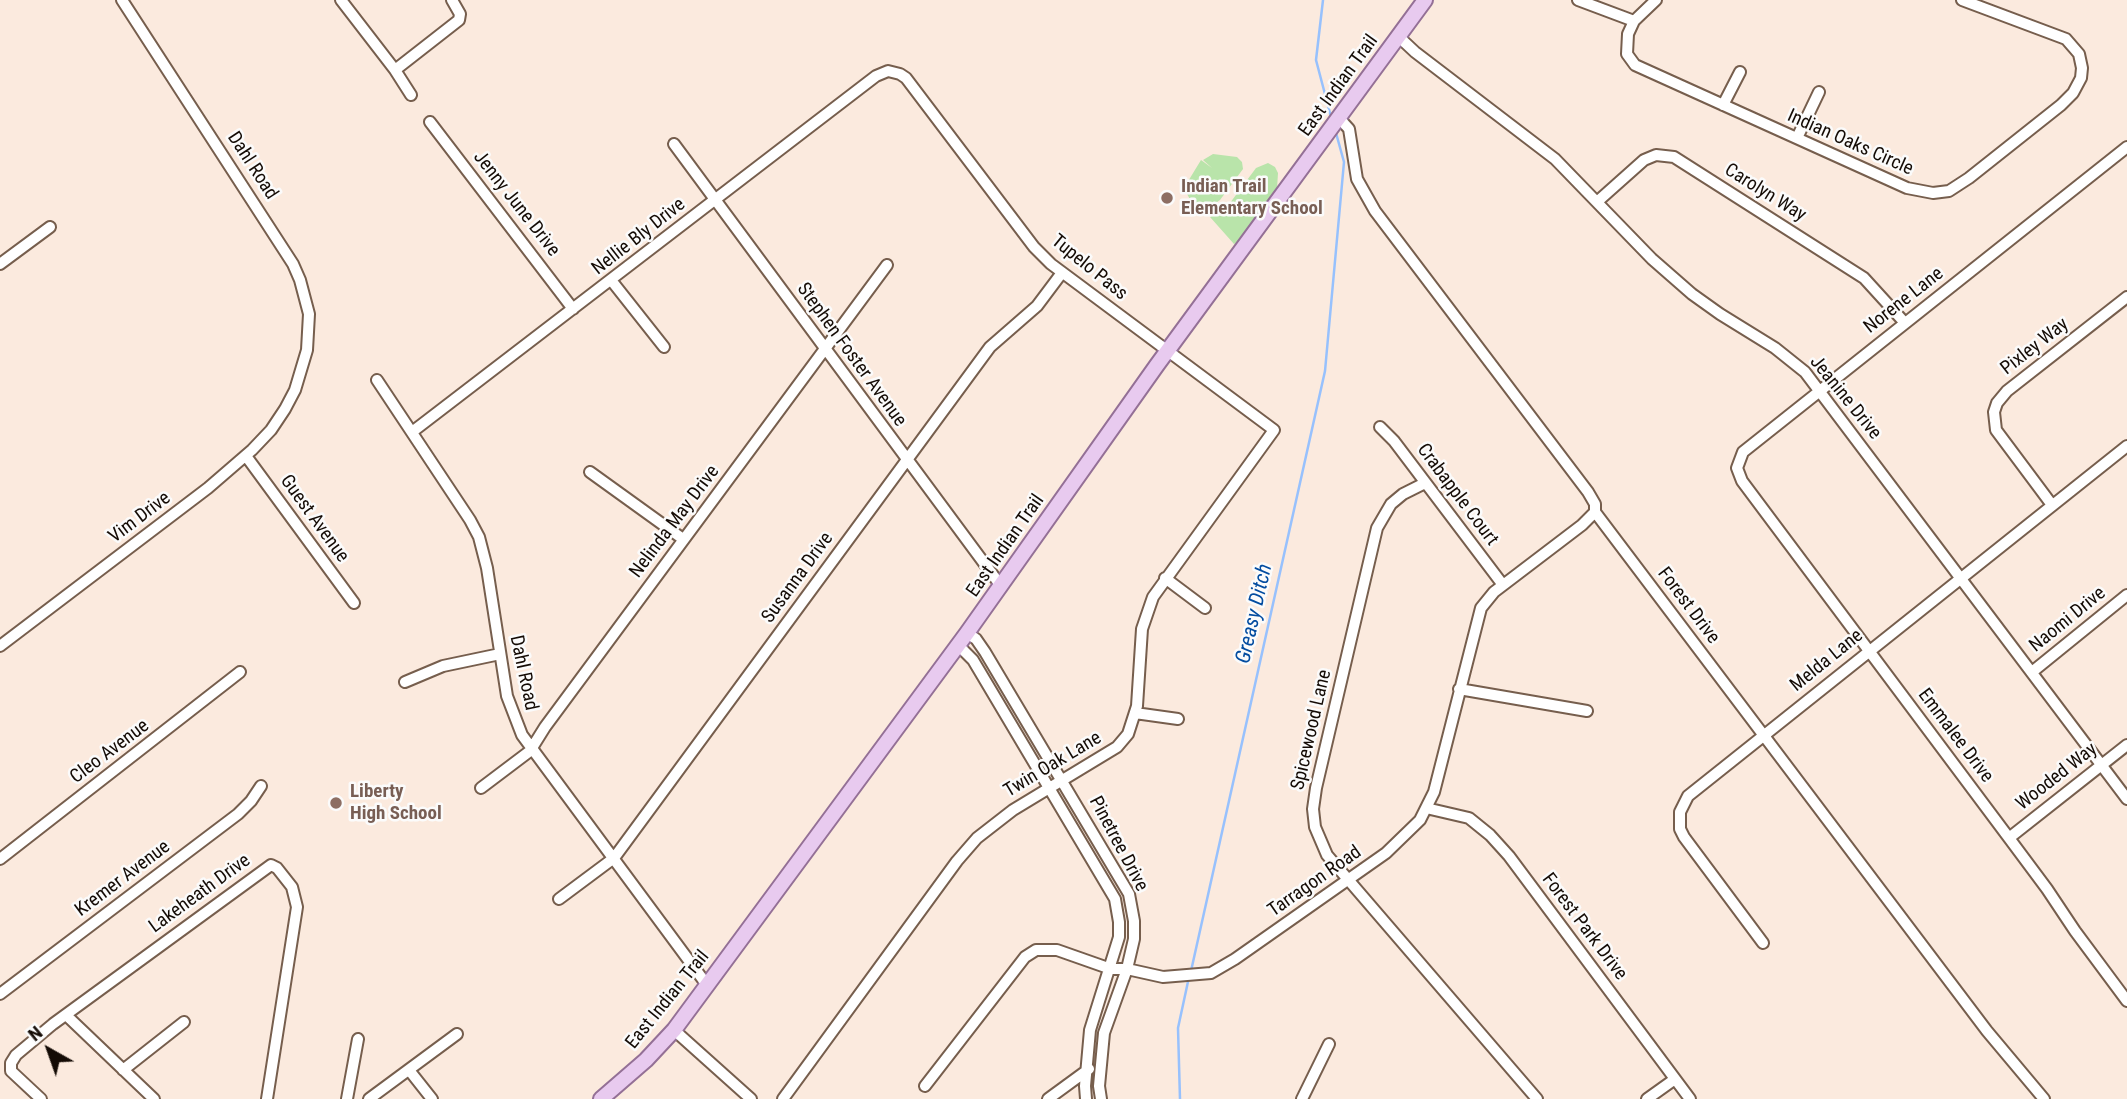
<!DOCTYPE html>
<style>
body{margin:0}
#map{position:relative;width:2127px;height:1099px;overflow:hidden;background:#fbeade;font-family:"Roboto Condensed",sans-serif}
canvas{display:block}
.north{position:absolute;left:14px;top:1015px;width:70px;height:70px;-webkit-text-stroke:5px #fbfbfb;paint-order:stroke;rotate:320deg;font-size:19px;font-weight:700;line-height:28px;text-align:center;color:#140b05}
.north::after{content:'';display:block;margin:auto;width:24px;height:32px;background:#140b05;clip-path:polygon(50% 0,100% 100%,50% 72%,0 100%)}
</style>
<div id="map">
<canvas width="2127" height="1099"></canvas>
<div class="north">N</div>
</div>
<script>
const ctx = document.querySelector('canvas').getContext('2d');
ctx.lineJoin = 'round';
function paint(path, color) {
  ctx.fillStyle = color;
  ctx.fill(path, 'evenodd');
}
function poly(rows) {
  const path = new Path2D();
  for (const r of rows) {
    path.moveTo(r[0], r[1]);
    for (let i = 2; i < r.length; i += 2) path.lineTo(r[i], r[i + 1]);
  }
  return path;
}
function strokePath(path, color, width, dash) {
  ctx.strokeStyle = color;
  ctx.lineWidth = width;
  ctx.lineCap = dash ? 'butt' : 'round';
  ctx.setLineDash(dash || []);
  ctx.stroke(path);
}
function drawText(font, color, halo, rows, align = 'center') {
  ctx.font = font + ' "Roboto Condensed",sans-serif';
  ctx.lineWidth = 5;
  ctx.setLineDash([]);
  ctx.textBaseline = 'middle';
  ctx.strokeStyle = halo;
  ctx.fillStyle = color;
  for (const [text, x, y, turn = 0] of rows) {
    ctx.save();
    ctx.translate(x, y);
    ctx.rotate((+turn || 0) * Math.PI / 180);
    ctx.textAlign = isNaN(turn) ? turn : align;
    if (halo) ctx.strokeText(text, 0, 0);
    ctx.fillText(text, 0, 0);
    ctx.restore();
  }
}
paint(poly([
 [1213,154,1237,157,1242,162,1243,169,1220,200,1210,207,1202,207,1192,203,1186,192,1187,183,1201,160,1212,168,1203,160],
 [1268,163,1275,167,1278,173,1277,189,1238,242,1234,244,1210,217,1227,207,1256,168]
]), '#b9e4aa');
strokePath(poly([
 [1323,0,1316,60,1331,117],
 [1191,971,1325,371,1344,162,1336,133],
 [1180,1099,1178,1028,1189,977]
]), '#97c1fd', 2.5);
const minor = poly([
 [341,0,395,70,411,95],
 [1578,0,1634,21],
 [1656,0,1634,21,1628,34,1627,54,1635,65,1907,188,1933,193,1949,191,1969,178,2061,105,2073,93,2081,78,2082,68,2079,54,2066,39,1962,0],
 [1399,37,1415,52,1555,159,1652,259,1692,294,1720,314,1775,348,1805,372,2127,799],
 [395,70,459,20,460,14,452,0],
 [1723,105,1740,72],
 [1339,118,1349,129,1357,179,1375,211,1588,492,1595,504,1595,512,1987,1031,2044,1099],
 [430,122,573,309],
 [1797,138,1819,92],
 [674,144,1001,586],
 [2127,147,1743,452,1737,468,1742,481,2009,838,2047,889,2075,931,2127,1001],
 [1598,201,1644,160,1656,155,1674,157,1864,278,1905,323],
 [0,264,50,227],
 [611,280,664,347],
 [377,380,470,520,479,537,487,568,507,696,522,735,707,985],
 [1380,427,1394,441,1503,585],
 [412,432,876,76,888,71,900,74,906,78,1034,247,1051,264,1274,430,1153,597,1142,629,1137,706,1128,734,1117,747,1013,810,977,838,957,861,783,1099],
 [246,456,354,603],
 [590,472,683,539],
 [1425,483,1403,494,1391,504,1377,528,1316,788,1313,809,1315,827,1327,855,1537,1099],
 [2052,505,1996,430,1994,412,1997,403,2007,391,2127,297],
 [1165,578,1205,608],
 [967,633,976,639,985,652,1129,894,1134,921,1134,939,1127,969,1104,1033,1099,1086,1101,1099],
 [958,645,973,660,1115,899,1119,922,1119,937,1090,1030,1085,1086,1086,1099],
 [0,646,208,488,252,450,271,430,285,409,295,390,307,350,309,314,300,280,293,264,122,0],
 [2032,672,2127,595],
 [405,682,443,666,500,654],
 [1459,689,1587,711],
 [1135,713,1178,719],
 [481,788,530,751,545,727,887,265],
 [1426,808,1469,818,1490,835,1509,856,1690,1099],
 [2009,838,2127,745],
 [0,859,240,672],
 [559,899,614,858,990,347,1037,306,1061,274],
 [1763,943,1684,837,1680,829,1680,812,1688,796,2127,446],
 [0,994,238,814,251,801,261,786],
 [66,1015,154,1099],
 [674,1030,751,1099],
 [123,1070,184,1022],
 [409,1070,432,1099],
 [925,1086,1025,957,1036,950,1057,950,1111,969,1127,969,1163,977,1211,973,1235,959,1386,853,1420,820,1434,792,1481,608,1494,592,1582,525,1595,512],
 [41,1099,11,1071,11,1063,16,1055,53,1024,271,865,277,868,292,887,297,907,267,1099],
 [347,1099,358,1039],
 [369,1099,457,1034],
 [1048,1099,1089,1069],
 [1302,1099,1329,1044],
 [1647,1099,1675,1079]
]);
const major = poly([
 [601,1099,646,1060,674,1030,967,633,1157,365,1425,0]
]);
strokePath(minor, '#765e4d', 14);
strokePath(major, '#947096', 18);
strokePath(minor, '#fff', 10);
strokePath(major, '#e8caef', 14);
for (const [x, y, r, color] of [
 [1167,198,7,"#8d6e63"],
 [336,803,7,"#8d6e63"]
]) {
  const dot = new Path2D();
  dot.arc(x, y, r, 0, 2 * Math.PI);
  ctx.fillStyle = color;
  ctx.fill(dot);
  strokePath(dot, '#fbfbfb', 2.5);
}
drawText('19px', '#140b05', '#fbfbfb', [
 ["East Indian Trail",1339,86,-54],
 ["Indian Oaks Circle",1850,143,24],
 ["Dahl Road",252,166,57],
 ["Carolyn Way",1765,193,32],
 ["Jenny June Drive",516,204,52],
 ["Nellie Bly Drive",639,237,-38],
 ["Tupelo Pass",1089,268,39],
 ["Norene Lane",1904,301,-38],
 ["Pixley Way",2035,347,-38],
 ["Stephen Foster Avenue",851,355,54],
 ["Jeanine Drive",1845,398,51],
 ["Crabapple Court",1457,495,53],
 ["Vim Drive",140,518,-37],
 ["Guest Avenue",314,519,54],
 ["Nelinda May Drive",675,522,-53],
 ["East Indian Trail",1006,546,-55],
 ["Susanna Drive",798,578,-54],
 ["Forest Drive",1688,606,53],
 ["Naomi Drive",2068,620,-39],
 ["Melda Lane",1827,661,-39],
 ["Dahl Road",523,673,78],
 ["Spicewood Lane",1312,730,-77],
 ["Emmalee Drive",1955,736,53],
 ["Cleo Avenue",110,752,-37],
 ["Twin Oak Lane",1053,765,-31],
 ["Wooded Way",2057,777,-38],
 ["Pinetree Drive",1118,844,62],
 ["Kremer Avenue",123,879,-37],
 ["Tarragon Road",1315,882,-35],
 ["Lakeheath Drive",200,894,-36],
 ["Forest Park Drive",1584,927,53],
 ["East Indian Trail",668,1000,-51]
]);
drawText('bold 19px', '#785e54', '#fbfbfb', [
 ["Indian Trail",1181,187],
 ["Elementary School",1181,209],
 ["Liberty",350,792],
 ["High School",350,814]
], 'left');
drawText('italic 21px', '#034ca0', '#fbfbfb', [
 ["Greasy Ditch",1255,614,-77]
]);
</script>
